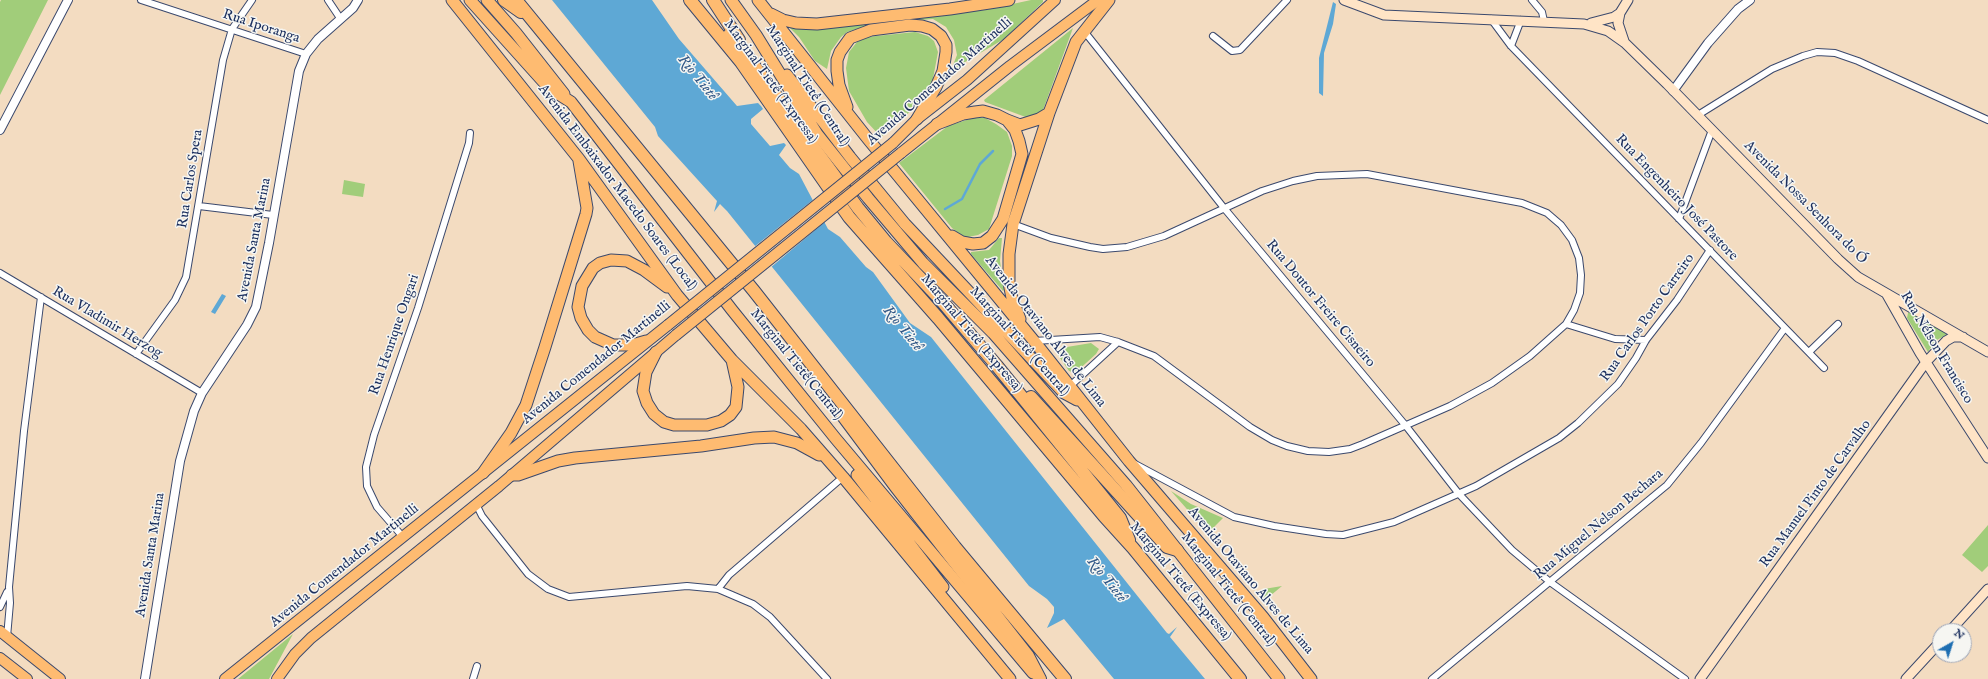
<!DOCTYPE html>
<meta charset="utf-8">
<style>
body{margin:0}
#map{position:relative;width:1988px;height:679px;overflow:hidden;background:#f3dcc1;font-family:"IM FELL English",serif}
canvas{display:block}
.north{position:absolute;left:1932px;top:623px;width:40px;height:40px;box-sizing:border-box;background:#f6f6f2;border:1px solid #9ea6b7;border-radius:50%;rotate:39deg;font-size:11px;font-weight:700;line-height:16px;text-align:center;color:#1b2f5e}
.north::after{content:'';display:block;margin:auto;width:14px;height:18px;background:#1f6fb2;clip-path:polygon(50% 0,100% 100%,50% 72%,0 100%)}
</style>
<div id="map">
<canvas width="1988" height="679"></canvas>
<div class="north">N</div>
</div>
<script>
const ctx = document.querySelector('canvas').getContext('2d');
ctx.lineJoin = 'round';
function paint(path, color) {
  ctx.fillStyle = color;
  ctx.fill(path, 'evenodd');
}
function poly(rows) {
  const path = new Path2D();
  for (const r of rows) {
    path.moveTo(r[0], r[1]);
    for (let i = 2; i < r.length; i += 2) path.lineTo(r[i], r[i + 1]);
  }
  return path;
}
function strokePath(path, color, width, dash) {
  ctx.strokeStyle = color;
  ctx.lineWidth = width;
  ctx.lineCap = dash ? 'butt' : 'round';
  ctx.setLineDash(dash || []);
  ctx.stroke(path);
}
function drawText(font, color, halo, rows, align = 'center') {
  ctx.font = font + ' "IM FELL English",serif';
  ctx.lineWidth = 3;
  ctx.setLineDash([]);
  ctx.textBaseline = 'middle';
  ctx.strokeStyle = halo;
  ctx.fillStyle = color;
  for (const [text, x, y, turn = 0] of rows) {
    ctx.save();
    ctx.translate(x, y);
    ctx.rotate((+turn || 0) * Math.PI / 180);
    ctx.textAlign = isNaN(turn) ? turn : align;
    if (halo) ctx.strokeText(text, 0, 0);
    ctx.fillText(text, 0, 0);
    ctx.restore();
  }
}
paint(poly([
 [1,0,48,0,0,95,0,2],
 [1031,0,1043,0,1043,2,1004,39,965,62,954,73,953,65,957,55,954,40,946,27,933,19,872,24,847,32,841,37,831,51,827,69,815,61,799,37,785,23,985,10],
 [1073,28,1043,110,1031,119,985,102,984,100],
 [915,32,928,36,934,41,938,52,932,84,912,110,882,136,880,136,867,122,849,91,846,68,849,52,857,42,867,37],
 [976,117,985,118,996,124,1007,132,1012,146,1012,156,989,229,978,235,968,237,962,236,952,228,899,163,948,126],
 [344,180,365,184,363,197,342,194],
 [999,238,1002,238,1000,261,1004,290,1003,291,971,254,971,252,989,250],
 [1910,311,1948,334,1935,341,1928,352,1907,318,1908,313],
 [1091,343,1099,349,1096,354,1075,373,1069,371,1058,355,1057,352,1061,348],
 [1171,491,1191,504,1223,518,1208,533],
 [1988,525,1988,566,1982,572,1962,555],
 [1282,586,1264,601,1260,596,1264,589],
 [293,634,269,679,238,679]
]), '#a1cd7a');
paint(poly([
 [552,0,652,0,679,39,737,106,758,103,761,106,763,109,751,119,751,124,770,146,784,143,786,145,779,155,790,168,799,174,828,229,840,237,866,267,873,272,910,323,931,337,1167,633,1169,634,1177,627,1170,637,1205,679,1114,679,1064,619,1047,628,1054,613,1054,607,1047,599,1029,586,727,211,720,204,714,212,717,201,658,136,655,127],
 [1333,2,1336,4,1333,24,1324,53,1323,96,1319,93,1319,58],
 [222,294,226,296,215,314,211,312]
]), '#5ea8d5');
paint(poly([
 [814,199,826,221,770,268,754,247]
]), '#f3dcc1');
strokePath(poly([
 [945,209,962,199,980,164,993,151]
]), '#5ea8d5', 2.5);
const minor = poly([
 [141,0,306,54],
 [328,0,340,18],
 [1532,0,1542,12,1544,21],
 [1491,19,1511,46,1824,368],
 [1084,31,1224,208,1406,426,1459,494,1512,550,1550,582,1685,679],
 [1213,36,1232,51,1240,50,1287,0],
 [1511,46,1521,20],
 [1698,115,1772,69,1803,56,1817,52,1835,53,1858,61,1988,120],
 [199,206,273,215],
 [1679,219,1712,130],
 [1013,224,1051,238,1090,247,1103,249,1127,247,1164,236,1262,191,1293,181,1317,176,1367,174,1522,203,1547,213,1561,225,1572,240,1579,258,1581,275,1580,293,1574,310,1566,324,1530,356,1492,383,1450,406,1363,444,1350,449,1329,452,1308,451,1287,446,1272,440,1250,427,1154,356,1118,342,1100,337,1034,341],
 [0,273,202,393],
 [1566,324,1615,339,1646,340],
 [1809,352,1838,324],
 [136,354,175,300,186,277,223,60,232,29,252,0],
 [1069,387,1118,342],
 [1135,464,1234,517,1274,526,1326,534,1343,535,1394,522,1476,486,1559,438,1578,423,1618,384,1636,358,1646,340,1677,300,1710,250],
 [476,504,482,516,528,574,548,589,569,597,687,586,718,589,753,604,770,617,827,679],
 [403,537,377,507,367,486,366,467,374,435,418,308,469,143,470,133],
 [718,589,729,575,843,477],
 [0,607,7,592],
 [7,637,10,603,9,587,24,431,41,297],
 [473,679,477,666],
 [1432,679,1667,485,1701,443,1785,328]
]);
const tertiary = poly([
 [1673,91,1708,43,1738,9,1750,0],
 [0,130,68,0],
 [145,679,180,461,194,411,202,393,247,325,256,307,269,243,299,71,306,54,318,39,353,8,358,0]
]);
const secondary = poly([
 [1344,0,1384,15,1584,24,1608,31,1625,43,1667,84,1838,259,1858,277,1988,352],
 [1620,13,1618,23,1624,41],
 [1591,23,1614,17,1620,13,1628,0],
 [1886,293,1920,353,1988,458],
 [1950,631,1988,589],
 [1700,679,1926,362,1946,341,1953,337,1963,337],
 [1906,679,1940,642]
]);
const primary = poly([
 [893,143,917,119,967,80,1055,0],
 [901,153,1010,66,1098,0],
 [0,631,60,679],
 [0,658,27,679],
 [225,679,668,325],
 [277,679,295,654,311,638,499,486,676,335]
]);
const trunk = poly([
 [452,0,579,159,677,295,732,360,801,429,843,477,1010,679],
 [470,0,549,88,571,102,732,310,836,439,1033,673],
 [487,0,516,33,564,94],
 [731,0,756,35,817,134,868,198,923,263,993,333,1126,485,1279,679],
 [758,0,868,139,1034,341,1129,461,1263,617,1311,679],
 [771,14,783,20,796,23,817,24,950,9,1009,0],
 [787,75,850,157,905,224,1064,393,1077,400],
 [847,107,839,85,837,71,837,60,840,52,850,38,871,30,910,25,922,26,932,29,941,36,946,45,946,52,943,71,936,87,917,119],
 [1007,120,1020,125,1039,119,1049,113],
 [937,124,963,114,975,112,983,111,997,115,1007,120,1015,130,1019,141,1022,154,1003,219,992,236,983,243,973,244,962,242,952,236],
 [1020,319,1012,298,1009,283,1009,254,1013,224,1049,113,1076,42,1109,0],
 [646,341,632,345,613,345,595,337,588,330,581,318,578,307,582,286,593,268,600,263,611,260,627,261,644,270,667,287],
 [656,352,646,372,643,391,647,403,654,414,664,422,674,425,707,425,721,421,730,415,736,407,738,387,732,360],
 [483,473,511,433,526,405,545,347,586,214,587,208,579,161],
 [512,475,518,475,558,461,575,458,701,446,754,438,774,437,797,443,819,455],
 [857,475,943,587]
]);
const motorway = poly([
 [504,0,521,12],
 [516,0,754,291,955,547,1065,679],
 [690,0,741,62,849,217,938,318,1104,516,1133,548,1240,679],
 [713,0,739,40],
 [729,35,745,53,858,208,886,242,941,300,997,366,1120,518,1129,540],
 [1031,397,1167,547,1177,550],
 [843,416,896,487,1028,656,1040,679]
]);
strokePath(minor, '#3b496d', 8);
strokePath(tertiary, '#3b496d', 10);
strokePath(secondary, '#3b496d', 11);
strokePath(primary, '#3b496d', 12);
strokePath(trunk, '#3b496d', 13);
strokePath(motorway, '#3b496d', 14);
strokePath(minor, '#fff', 6);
strokePath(tertiary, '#fff', 8);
strokePath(secondary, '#ffe4c6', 9);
strokePath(primary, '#febb71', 10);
strokePath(trunk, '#febb71', 11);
strokePath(motorway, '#febb71', 12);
const primaryBridge = poly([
 [668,325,893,143],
 [676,335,901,153]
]);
strokePath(primaryBridge, '#3b496d', 12, []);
strokePath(primaryBridge, '#febb71', 10);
drawText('14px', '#1b2f5e', '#f6f6f2', [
 ["Rua Iporanga",261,27,18],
 ["Marginal Tietê (Expressa)",770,82,54],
 ["Avenida Comendador Martinelli",940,82,-41],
 ["Marginal Tietê (Central)",807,86,57],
 ["Rua Carlos Spera",191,179,-81],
 ["Avenida Embaixador Macedo Soares (Local)",617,188,53],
 ["Rua Engenheiro José Pastore",1676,198,46],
 ["Avenida Nossa Senhora do Ó",1805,203,45],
 ["Avenida Santa Marina",255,240,-79],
 ["Rua Doutor Freire Cisneiro",1320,304,50],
 ["Rua Carlos Porto Carreiro",1648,318,-55],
 ["Rua Vladimir Herzog",107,323,31],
 ["Avenida Otaviano Alves de Lima",1045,332,52],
 ["Marginal Tietê (Expressa)",971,334,50],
 ["Rua Henrique Ongari",395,335,-71],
 ["Marginal Tietê (Central)",1019,342,48],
 ["Rua Nélson Francisco",1936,348,59],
 ["Avenida Comendador Martinelli",597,363,-39],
 ["Marginal Tietê(Central)",796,365,51],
 ["Rua Manuel Pinto de Carvalho",1816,494,-54],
 ["Rua Miguel Nelson Bechara",1599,525,-40],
 ["Avenida Santa Marina",151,555,-81],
 ["Avenida Comendador Martinelli",345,566,-39],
 ["Avenida Otaviano Alves de Lima",1250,581,50],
 ["Marginal Tietê (Expressa)",1180,582,50],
 ["Marginal Tietê (Central)",1228,590,51]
]);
drawText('italic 15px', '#325988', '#f6f6f2', [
 ["Rio Tietê",697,78,51],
 ["Rio Tietê",902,329,51],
 ["Rio Tietê",1106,580,51]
]);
</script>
